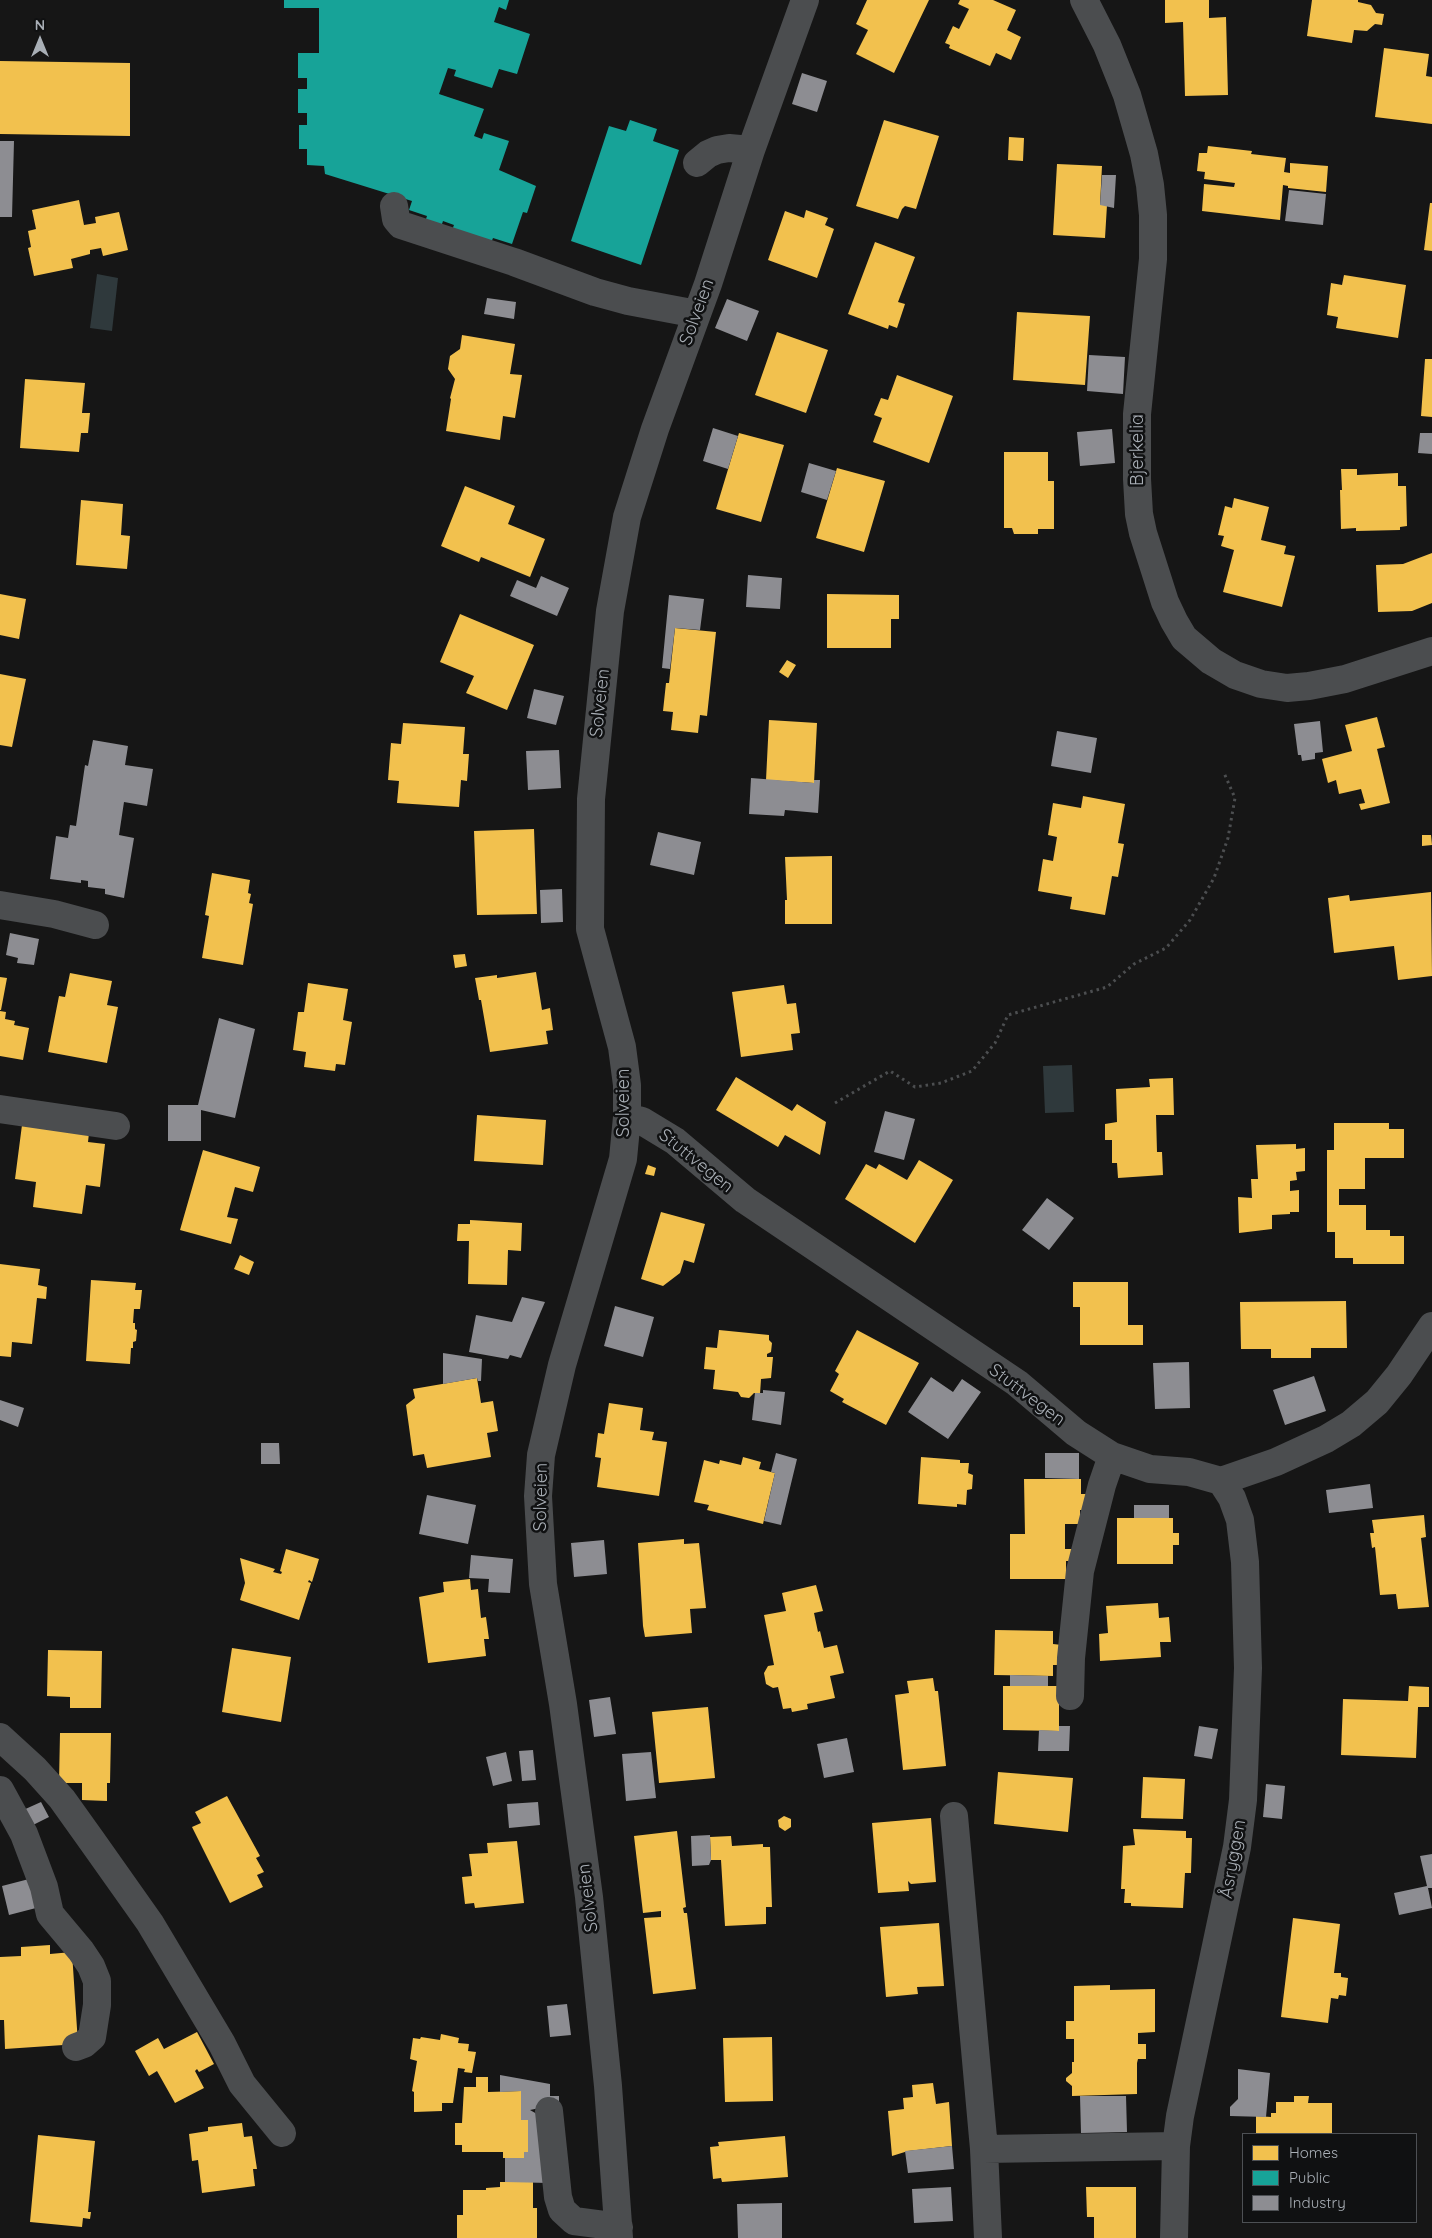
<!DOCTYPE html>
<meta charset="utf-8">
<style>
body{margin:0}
#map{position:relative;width:1432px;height:2238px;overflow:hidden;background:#161616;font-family:Quicksand,sans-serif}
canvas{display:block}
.legend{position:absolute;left:1242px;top:2133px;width:175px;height:90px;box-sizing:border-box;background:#101112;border:1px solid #4d5054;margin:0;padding:6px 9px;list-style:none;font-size:15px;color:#a9afb6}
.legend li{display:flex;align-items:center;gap:10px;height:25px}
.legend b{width:25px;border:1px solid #4d5054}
.north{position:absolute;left:15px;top:15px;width:50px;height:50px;-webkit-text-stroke:4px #101112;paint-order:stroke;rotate:0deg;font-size:14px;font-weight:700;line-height:20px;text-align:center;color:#a9afb6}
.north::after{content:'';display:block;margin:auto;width:18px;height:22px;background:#a9afb6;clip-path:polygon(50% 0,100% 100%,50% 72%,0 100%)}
</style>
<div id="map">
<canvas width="1432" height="2238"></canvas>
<ul class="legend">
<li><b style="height:14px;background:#f2c14e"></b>Homes</li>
<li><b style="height:14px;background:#17a398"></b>Public</li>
<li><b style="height:14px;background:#8d8d92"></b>Industry</li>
</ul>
<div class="north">N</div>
</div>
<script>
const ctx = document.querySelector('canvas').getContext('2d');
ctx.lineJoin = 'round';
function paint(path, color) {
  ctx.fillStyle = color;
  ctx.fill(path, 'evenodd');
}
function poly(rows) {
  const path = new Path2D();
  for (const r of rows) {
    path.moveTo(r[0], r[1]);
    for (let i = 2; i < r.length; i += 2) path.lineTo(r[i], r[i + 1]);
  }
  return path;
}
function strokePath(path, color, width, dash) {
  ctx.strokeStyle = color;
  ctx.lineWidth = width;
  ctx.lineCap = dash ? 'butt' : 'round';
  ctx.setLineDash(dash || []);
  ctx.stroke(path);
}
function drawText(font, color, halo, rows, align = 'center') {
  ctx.font = font + ' Quicksand,sans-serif';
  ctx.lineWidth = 5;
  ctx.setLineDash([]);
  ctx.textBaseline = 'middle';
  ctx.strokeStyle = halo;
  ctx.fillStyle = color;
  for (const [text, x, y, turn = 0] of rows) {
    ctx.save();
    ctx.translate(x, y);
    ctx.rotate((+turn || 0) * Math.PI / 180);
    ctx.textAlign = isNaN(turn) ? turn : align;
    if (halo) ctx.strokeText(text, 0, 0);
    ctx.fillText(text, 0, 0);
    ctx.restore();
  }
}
paint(poly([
 [97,274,118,278,112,331,90,328],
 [1072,1065,1074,1112,1045,1113,1043,1066]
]), '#2f393c');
paint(poly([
 [867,0,929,0,894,73,856,54,868,30,856,24],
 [960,0,993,0,1016,10,1007,30,1021,37,1011,60,996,53,990,66,949,48,950,45,945,43,953,26,959,29,969,9,958,4],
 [1165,0,1209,0,1209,18,1226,17,1228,95,1185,96,1183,22,1165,23],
 [1312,0,1358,0,1358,2,1371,5,1376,13,1384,14,1382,25,1375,24,1367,31,1354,30,1352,43,1307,36],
 [1384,48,1429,54,1426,76,1432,77,1432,124,1375,117],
 [0,61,130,63,130,136,0,134],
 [884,120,939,136,916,209,905,206,902,209,898,219,856,206],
 [1009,137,1024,138,1023,161,1008,160],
 [1208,146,1252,151,1251,154,1286,158,1284,172,1290,173,1290,163,1328,166,1326,192,1288,188,1288,186,1283,185,1280,220,1202,211,1204,184,1234,187,1235,183,1204,179,1205,172,1197,171,1199,153,1207,153],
 [1057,164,1102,166,1100,205,1107,205,1105,238,1053,235],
 [79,200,84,225,96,223,95,217,119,212,128,250,103,256,101,248,90,250,90,254,71,259,73,268,34,276,28,248,31,247,28,231,36,229,32,210],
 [1430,203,1432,203,1432,251,1424,250],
 [806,210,828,218,825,225,834,229,817,278,768,260,785,211,804,218],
 [875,242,915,257,898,302,905,304,897,328,889,325,888,329,848,314],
 [1344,275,1406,285,1398,338,1336,328,1338,317,1327,315,1331,283,1342,285],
 [1017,312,1090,316,1085,385,1013,380],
 [777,332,828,350,806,413,755,395],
 [462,335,515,344,510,374,522,375,515,418,503,416,500,440,446,431,451,399,450,398,455,379,448,369,450,356,460,349],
 [1425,359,1432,359,1432,417,1421,416],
 [897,375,953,396,929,463,873,442,882,418,874,415,881,398,888,400],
 [25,379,85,383,82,413,90,413,88,433,81,433,79,452,20,448],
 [739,433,784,445,761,522,716,509],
 [1004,452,1048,452,1048,481,1054,481,1054,529,1038,529,1038,534,1014,534,1012,528,1004,528],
 [837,468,885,481,864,552,816,538],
 [1341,469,1357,469,1357,475,1398,473,1398,486,1406,486,1407,526,1400,527,1400,530,1356,531,1356,528,1341,529,1340,490,1342,490],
 [465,486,515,506,508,524,545,539,530,577,481,557,479,562,441,546],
 [1234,498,1269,507,1261,540,1286,546,1284,554,1295,556,1282,607,1223,592,1234,550,1221,546,1224,536,1218,535,1225,506,1232,508],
 [81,500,123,504,121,535,130,536,127,569,76,565],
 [1432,553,1432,603,1412,611,1378,612,1376,565,1403,564],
 [0,594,26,599,19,639,0,635],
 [827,594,899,595,899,619,891,619,891,648,827,648],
 [460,614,534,645,507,710,466,693,474,676,440,662],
 [675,628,716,632,707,716,700,715,698,733,671,730,673,712,663,711,666,683,669,683],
 [787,660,796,665,788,678,779,672],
 [0,674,26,679,12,747,0,745],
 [1377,717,1385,747,1377,749,1390,803,1361,810,1359,804,1365,803,1361,789,1339,794,1336,780,1328,783,1322,759,1352,751,1345,725],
 [769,720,817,723,814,783,766,780],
 [403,723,465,727,463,754,469,754,467,781,461,780,459,807,397,803,399,781,388,780,391,743,401,744],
 [1083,796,1125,804,1118,843,1124,844,1118,877,1112,876,1105,915,1070,909,1072,897,1038,891,1043,859,1053,861,1057,837,1048,835,1053,803,1081,808],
 [534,829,537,914,477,915,474,831],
 [1422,835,1431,835,1432,845,1422,846],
 [832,856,832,924,785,924,785,900,787,900,785,857],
 [212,873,250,880,248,893,251,894,249,903,253,904,243,965,202,958,209,916,205,915],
 [1431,892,1432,976,1398,980,1394,946,1334,953,1328,898,1349,895,1350,901],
 [465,954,467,966,455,968,453,955],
 [536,972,542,1010,550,1008,553,1030,546,1031,548,1044,490,1052,481,1000,479,1000,475,978,497,975,497,978],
 [70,973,112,981,107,1005,118,1007,107,1063,48,1052,59,996,65,997],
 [0,977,7,978,1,1010,0,1010],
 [308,983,348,989,343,1020,352,1022,345,1065,336,1064,335,1071,304,1067,306,1052,293,1050,298,1012,304,1012],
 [784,985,787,1004,796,1003,800,1033,791,1034,793,1050,741,1057,732,992],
 [0,1011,6,1012,5,1019,15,1021,14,1025,29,1028,23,1060,0,1056],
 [736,1077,792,1111,797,1104,826,1122,820,1155,785,1135,778,1147,716,1110],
 [1173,1078,1174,1115,1156,1115,1157,1152,1162,1152,1163,1175,1118,1178,1117,1163,1112,1163,1112,1140,1105,1140,1105,1124,1117,1122,1116,1089,1150,1087,1149,1079],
 [477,1115,546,1120,543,1165,474,1161],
 [1334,1123,1389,1123,1389,1129,1404,1129,1404,1158,1365,1158,1365,1189,1339,1189,1339,1205,1366,1205,1366,1230,1390,1230,1390,1236,1404,1236,1404,1264,1353,1264,1353,1258,1335,1258,1335,1232,1327,1232,1327,1150,1334,1150],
 [22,1125,89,1133,88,1142,105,1144,100,1187,86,1185,82,1214,33,1207,36,1182,15,1179],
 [1296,1144,1296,1149,1305,1148,1305,1171,1296,1172,1297,1180,1290,1181,1290,1191,1299,1190,1299,1212,1290,1212,1290,1214,1272,1215,1272,1229,1239,1233,1238,1197,1252,1198,1251,1179,1258,1179,1256,1145],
 [203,1150,260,1167,253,1192,235,1187,227,1217,238,1219,231,1244,180,1230],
 [919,1160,953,1180,915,1243,845,1199,866,1164,876,1169,879,1164,907,1180],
 [648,1165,656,1168,654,1176,645,1174],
 [661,1212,705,1224,694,1263,684,1260,680,1273,663,1286,641,1279],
 [470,1220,522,1223,521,1251,508,1250,507,1285,468,1284,469,1241,457,1241,458,1224,470,1224],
 [240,1255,254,1262,249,1275,234,1269],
 [0,1264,40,1269,38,1285,47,1287,46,1299,37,1298,32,1344,12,1342,11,1357,0,1356],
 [91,1280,136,1283,135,1290,142,1290,140,1309,134,1309,133,1323,135,1323,135,1329,137,1330,136,1341,133,1342,133,1348,131,1348,130,1364,86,1361],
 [1073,1282,1128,1282,1128,1325,1143,1325,1143,1345,1080,1345,1080,1307,1073,1307],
 [1346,1301,1347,1348,1311,1348,1311,1358,1271,1358,1271,1349,1241,1349,1240,1302],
 [719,1330,769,1335,769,1340,772,1343,771,1352,767,1354,767,1357,773,1357,771,1378,761,1379,760,1394,754,1393,749,1398,741,1397,738,1392,713,1389,715,1370,704,1369,706,1347,717,1348],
 [857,1330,919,1363,886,1425,842,1402,844,1399,830,1391,839,1374,835,1371],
 [477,1378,481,1403,493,1401,498,1431,487,1433,491,1457,427,1468,424,1454,413,1456,406,1405,415,1398,413,1389],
 [609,1403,643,1408,640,1430,654,1432,652,1440,667,1442,659,1496,597,1487,601,1458,595,1457,598,1433,604,1434],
 [743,1457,761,1462,759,1469,775,1473,763,1524,707,1510,709,1505,694,1502,704,1460,719,1464,720,1460,741,1465],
 [921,1457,960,1460,960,1463,969,1463,968,1473,973,1475,972,1489,967,1490,966,1505,957,1504,957,1507,918,1504],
 [1024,1479,1081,1479,1081,1494,1088,1494,1088,1510,1080,1510,1080,1524,1065,1524,1065,1549,1072,1549,1072,1561,1066,1561,1066,1579,1010,1579,1010,1534,1025,1534],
 [1424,1515,1426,1537,1421,1538,1429,1607,1398,1609,1396,1594,1380,1595,1375,1547,1372,1548,1370,1533,1374,1533,1372,1520],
 [1117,1518,1173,1518,1173,1533,1179,1533,1179,1545,1173,1545,1173,1564,1117,1564],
 [684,1539,684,1544,699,1543,706,1608,690,1609,692,1633,645,1637,643,1626,638,1543],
 [286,1549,319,1559,312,1582,309,1580,308,1582,311,1583,299,1620,240,1600,245,1583,240,1558,275,1569,273,1572,281,1574,282,1572,280,1571],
 [470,1579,471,1590,478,1589,481,1618,486,1617,489,1639,484,1639,486,1656,428,1663,419,1597,444,1592,443,1582],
 [816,1585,823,1611,814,1613,818,1632,820,1631,824,1648,837,1645,844,1673,830,1676,835,1698,807,1704,808,1709,792,1712,791,1708,783,1709,778,1687,773,1688,766,1684,764,1673,768,1666,774,1665,764,1615,786,1611,782,1593],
 [1158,1603,1159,1618,1169,1617,1171,1642,1160,1642,1161,1657,1100,1661,1099,1634,1108,1633,1106,1606],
 [995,1630,1053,1631,1053,1644,1062,1645,1062,1665,1053,1665,1053,1676,994,1675],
 [232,1648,291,1657,281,1722,222,1712],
 [48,1650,102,1651,101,1708,70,1708,70,1697,47,1696],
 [933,1678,935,1691,938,1691,946,1766,903,1770,895,1695,909,1693,907,1681],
 [1003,1686,1059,1686,1059,1731,1003,1730],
 [1409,1686,1429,1687,1429,1707,1418,1707,1416,1758,1341,1755,1343,1699,1408,1701],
 [708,1707,715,1778,659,1783,652,1712],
 [60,1733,111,1733,110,1783,107,1783,107,1801,82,1800,82,1783,59,1783],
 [998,1772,1073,1778,1068,1832,994,1824],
 [1143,1777,1185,1779,1183,1819,1141,1818],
 [227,1796,260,1856,256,1858,264,1872,257,1875,263,1887,230,1903,192,1827,201,1823,195,1812],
 [784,1816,791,1819,791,1827,785,1831,779,1827,778,1820],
 [931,1818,936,1882,911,1884,908,1881,909,1891,878,1893,872,1823],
 [1133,1829,1186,1831,1186,1838,1192,1838,1191,1873,1185,1873,1183,1908,1131,1906,1131,1903,1124,1903,1125,1889,1121,1889,1123,1846,1135,1845],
 [677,1831,686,1907,683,1908,684,1913,687,1913,696,1989,653,1994,644,1918,661,1917,661,1911,643,1913,634,1836],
 [731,1836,732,1846,763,1844,763,1847,770,1847,772,1907,766,1907,766,1924,725,1926,721,1860,711,1860,710,1837],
 [517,1841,524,1903,475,1908,474,1903,465,1904,462,1877,472,1876,469,1854,488,1853,487,1843],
 [1293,1918,1340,1924,1334,1973,1341,1973,1341,1977,1348,1978,1346,1996,1339,1995,1338,1999,1331,1998,1328,2023,1281,2017],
 [939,1923,944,1986,917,1987,918,1994,886,1997,880,1927],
 [50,1945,50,1954,72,1952,78,2044,5,2049,4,2020,0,2020,0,1957,21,1956,21,1947],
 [1110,1985,1110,1990,1155,1989,1155,2032,1138,2033,1138,2044,1146,2044,1146,2059,1138,2059,1137,2063,1137,2094,1072,2096,1072,2086,1066,2081,1066,2078,1072,2073,1072,2062,1074,2062,1074,2039,1066,2039,1066,2021,1074,2021,1074,1986],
 [197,2032,214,2064,199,2072,197,2069,195,2071,204,2088,175,2103,157,2071,149,2076,135,2051,158,2038,164,2049],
 [441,2034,459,2038,458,2043,469,2044,468,2051,476,2052,472,2073,464,2072,465,2069,458,2068,453,2103,442,2103,442,2111,414,2112,414,2092,412,2091,417,2061,410,2059,413,2038,420,2039,421,2037,440,2040],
 [772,2037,773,2101,725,2102,723,2038],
 [476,2077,488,2077,488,2092,521,2091,521,2120,528,2120,528,2152,524,2152,524,2158,503,2158,503,2152,462,2152,462,2145,455,2145,455,2123,462,2123,464,2087,476,2087],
 [933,2083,936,2104,949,2102,952,2146,908,2151,892,2156,888,2111,904,2109,903,2098,913,2097,912,2085],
 [1294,2096,1309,2096,1308,2103,1332,2103,1332,2134,1256,2134,1256,2116,1271,2117,1271,2113,1276,2113,1276,2102,1294,2102],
 [242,2123,244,2137,252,2136,257,2169,253,2169,255,2186,202,2193,198,2160,192,2161,189,2134,208,2131,208,2127],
 [38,2135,95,2141,88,2212,91,2212,90,2219,83,2218,82,2227,30,2222],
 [785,2136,788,2177,722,2182,721,2178,713,2179,710,2147,719,2146,718,2142],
 [500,2182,533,2182,533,2208,537,2208,537,2238,457,2238,457,2215,463,2215,463,2190,486,2190,486,2188,500,2187],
 [1086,2187,1136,2187,1136,2238,1094,2238,1094,2217,1087,2217]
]), '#f2c14e');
paint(poly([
 [284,0,509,0,506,10,499,7,494,22,530,34,517,74,499,69,492,88,454,76,456,70,448,68,439,94,484,109,474,136,482,139,484,133,509,141,499,170,536,186,527,213,523,212,512,244,493,238,491,243,452,230,454,225,443,221,441,227,425,222,427,216,409,210,412,201,325,174,324,166,307,165,307,149,299,149,299,125,307,125,307,113,298,113,298,89,307,89,307,78,298,78,298,53,319,53,319,8,284,8],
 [630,120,657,129,653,141,679,150,641,265,571,241,609,126,626,131]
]), '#17a398');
paint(poly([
 [802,73,827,81,817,112,792,104],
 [0,141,14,141,12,217,0,217],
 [1102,175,1116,175,1114,208,1100,205],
 [1289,190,1326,194,1323,225,1285,221],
 [487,298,516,302,514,319,484,314],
 [727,299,759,311,747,341,715,328],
 [1089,355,1125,357,1123,394,1087,391],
 [713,428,738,436,728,469,703,461],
 [1112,429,1115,463,1080,466,1077,432],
 [1420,433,1432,433,1432,454,1418,453],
 [809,463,836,471,827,500,801,492],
 [748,575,782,578,780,609,746,607],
 [541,576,569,588,557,616,510,596,517,580,536,588],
 [669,595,704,599,700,630,675,628,670,669,662,668],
 [534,689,564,696,556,725,527,718],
 [1320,721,1323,752,1315,753,1315,759,1302,761,1301,755,1298,755,1294,724],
 [1057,731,1097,738,1091,773,1051,766],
 [93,740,128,746,125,765,153,769,147,806,124,802,119,835,134,838,124,898,105,894,105,889,88,887,88,881,81,880,81,883,50,879,56,836,68,838,70,825,76,826,85,765,88,766],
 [559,750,561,788,528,790,526,751],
 [751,778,814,783,814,780,820,780,818,813,785,810,784,816,749,814],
 [658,832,701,842,694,875,650,865],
 [562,889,563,922,541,923,540,890],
 [10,933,39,939,34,965,17,963,18,958,6,955],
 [219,1018,255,1029,235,1118,201,1110,201,1141,168,1141,168,1105,198,1105],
 [885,1111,915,1119,904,1160,874,1152],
 [1047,1198,1074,1218,1049,1250,1022,1230],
 [522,1297,545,1302,521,1358,510,1355,508,1359,469,1352,476,1315,512,1322],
 [615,1306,654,1317,643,1357,604,1346],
 [443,1353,482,1359,481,1381,478,1381,477,1378,443,1384],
 [1189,1362,1190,1408,1155,1409,1153,1363],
 [1314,1376,1326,1411,1285,1425,1273,1390],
 [931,1377,953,1392,962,1379,981,1392,948,1439,908,1412],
 [763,1390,785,1392,781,1425,752,1420,755,1393,763,1393],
 [0,1400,24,1408,18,1427,0,1420],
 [261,1443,279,1443,280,1464,261,1464],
 [776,1453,797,1459,781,1525,764,1521,775,1473,771,1472],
 [1045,1453,1079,1453,1079,1479,1045,1478],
 [1370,1484,1373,1508,1329,1513,1326,1490],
 [427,1495,476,1505,468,1544,419,1534],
 [1134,1505,1169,1505,1169,1518,1134,1518],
 [604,1540,607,1574,574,1577,571,1543],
 [471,1555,513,1559,510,1593,488,1592,489,1579,469,1578],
 [1010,1675,1048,1676,1048,1686,1010,1686],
 [610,1697,616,1734,594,1737,589,1700],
 [1059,1726,1070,1726,1069,1751,1038,1751,1039,1730,1059,1731],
 [1199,1726,1218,1729,1212,1759,1194,1756],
 [847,1738,854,1772,824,1778,817,1744],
 [533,1750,536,1780,522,1781,519,1751],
 [506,1752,512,1781,493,1786,486,1757],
 [651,1752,656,1798,626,1801,622,1754],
 [1266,1784,1285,1786,1282,1819,1263,1817],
 [41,1802,49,1817,29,1827,21,1811],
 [538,1802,540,1825,509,1828,507,1804],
 [710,1835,711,1860,709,1865,692,1866,691,1836],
 [1432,1854,1432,1888,1428,1888,1432,1908,1399,1915,1394,1893,1427,1886,1420,1856],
 [29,1879,36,1908,9,1915,2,1886],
 [567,2004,571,2035,550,2037,547,2006],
 [1238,2069,1270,2073,1266,2117,1230,2116,1230,2107,1238,2099],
 [500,2075,550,2084,550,2096,559,2096,559,2104,530,2110,537,2114,549,2183,505,2182,505,2158,524,2158,524,2152,528,2152,528,2120,521,2120,521,2091,500,2092],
 [1080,2096,1126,2096,1127,2132,1081,2133],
 [952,2146,954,2169,908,2173,905,2151],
 [951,2187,953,2221,914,2223,912,2189],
 [782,2203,782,2238,738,2238,737,2204]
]), '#8d8d92');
strokePath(poly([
 [835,1103,890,1071,915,1087,941,1083,972,1071,995,1043,1008,1015,1107,987,1134,964,1166,948,1190,920,1214,878,1228,838,1235,798,1224,773]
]), '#4c4e50', 3, [2.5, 4]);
strokePath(poly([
 [1084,0,1107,45,1127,95,1144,154,1150,185,1153,215,1153,259,1137,414,1137,479,1139,514,1143,533,1165,602,1174,621,1184,638,1211,661,1235,675,1261,684,1287,688,1309,686,1345,679,1432,651],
 [697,163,708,154,717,150,729,148,751,150],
 [394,206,396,219,401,225,514,262,595,292,628,301,697,314],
 [0,905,54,914,95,925],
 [0,1109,116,1126],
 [627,1117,642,1121,675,1141,745,1200,1017,1383,1076,1433,1112,1456,1150,1469,1189,1472,1221,1481,1276,1462,1326,1439,1351,1424,1377,1402,1399,1375,1432,1326],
 [1070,1696,1071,1658,1080,1571,1102,1485,1112,1456],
 [0,1737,35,1769,62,1799,92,1841,150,1923,222,2044,242,2084,282,2133],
 [0,1790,24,1834,44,1887,50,1914,81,1951,91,1966,97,1981,97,2005,92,2037,84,2044,76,2047],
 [954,1816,984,2149],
 [549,2111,558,2197,562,2210,574,2221,619,2227],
 [619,2238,608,2086,589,1897,563,1704,543,1584,538,1496,541,1455,562,1365,623,1159,627,1117,627,1085,622,1047,590,929,591,799,610,611,627,517,655,429,708,284,751,150,805,0],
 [988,2238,984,2149,1176,2146],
 [1174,2238,1176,2146,1180,2116,1237,1847,1243,1800,1248,1668,1245,1562,1240,1520,1232,1498,1221,1481]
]), '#4b4d4f', 28);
drawText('18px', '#a9afb6', '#101112', [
 ["Solveien",697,312,-70],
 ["Bjerkelia",1138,450,-90],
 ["Solveien",600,703,-84],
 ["Solveien",624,1103,-90],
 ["Stuttvegen",696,1161,39],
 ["Stuttvegen",1027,1395,37],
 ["Solveien",541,1497,-89],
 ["Åsryggen",1233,1859,-80],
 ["Solveien",588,1898,-97]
]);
</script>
